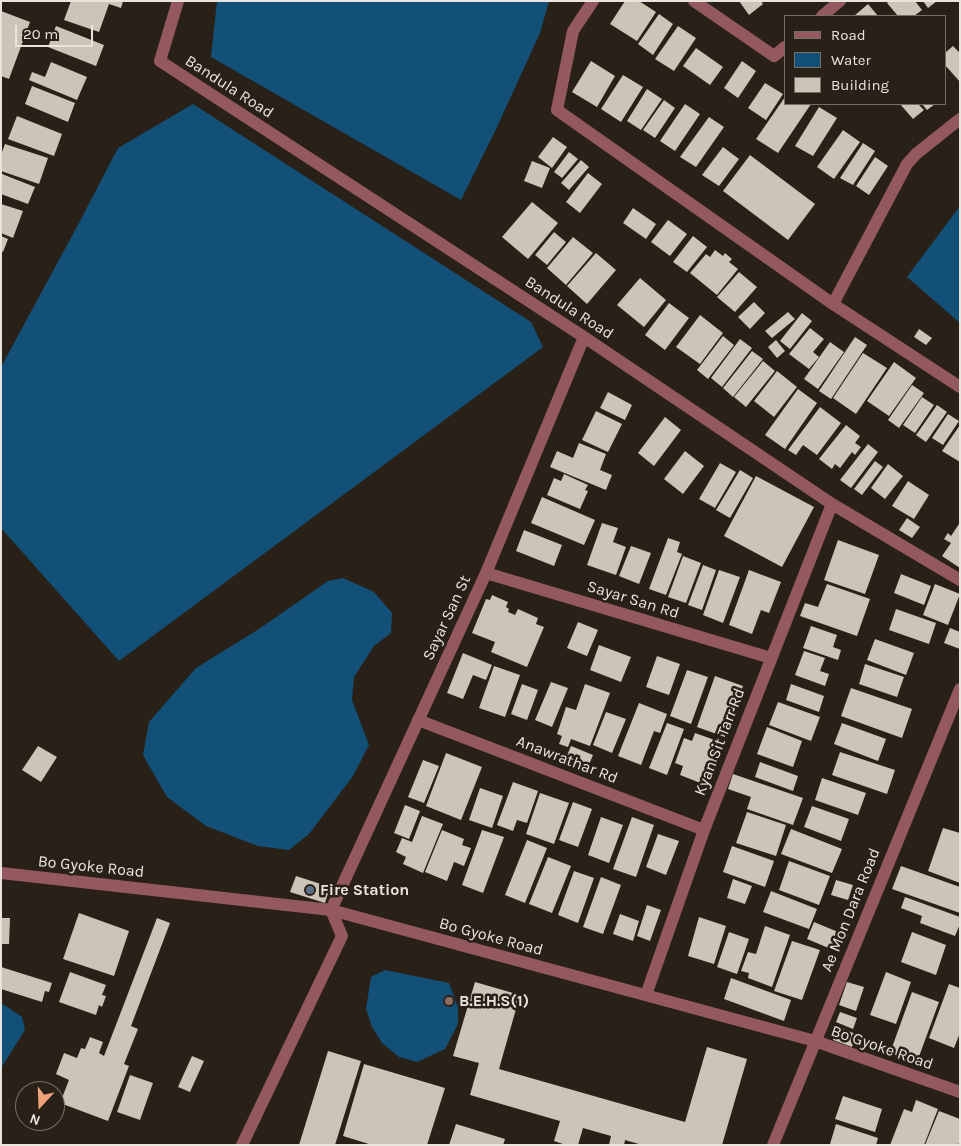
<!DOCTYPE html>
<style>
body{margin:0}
#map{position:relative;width:961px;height:1146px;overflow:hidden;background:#292118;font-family:Karla,sans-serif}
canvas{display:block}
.frame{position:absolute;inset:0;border:2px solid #eae4df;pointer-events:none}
.legend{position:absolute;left:784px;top:15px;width:162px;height:90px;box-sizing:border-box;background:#292118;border:1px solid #766f68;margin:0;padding:6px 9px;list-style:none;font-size:15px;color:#eae4df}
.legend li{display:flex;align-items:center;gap:10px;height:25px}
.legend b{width:25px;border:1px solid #766f68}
.north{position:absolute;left:15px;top:1081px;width:50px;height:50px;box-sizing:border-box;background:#292118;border:1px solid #766f68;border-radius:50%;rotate:200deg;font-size:14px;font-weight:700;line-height:20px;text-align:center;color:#eae4df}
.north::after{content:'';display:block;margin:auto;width:18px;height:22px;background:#f0a27a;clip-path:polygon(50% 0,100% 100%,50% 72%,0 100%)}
.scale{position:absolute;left:15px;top:25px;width:78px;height:22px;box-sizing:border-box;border:2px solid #eae4df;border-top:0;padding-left:6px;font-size:15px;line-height:18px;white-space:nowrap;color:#eae4df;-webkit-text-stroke:4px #292118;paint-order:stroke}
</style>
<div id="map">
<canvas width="961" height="1146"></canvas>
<div class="frame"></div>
<ul class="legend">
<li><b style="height:6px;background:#94595e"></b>Road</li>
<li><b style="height:14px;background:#125078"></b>Water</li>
<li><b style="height:14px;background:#cdc4b7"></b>Building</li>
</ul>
<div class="north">N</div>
<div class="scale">20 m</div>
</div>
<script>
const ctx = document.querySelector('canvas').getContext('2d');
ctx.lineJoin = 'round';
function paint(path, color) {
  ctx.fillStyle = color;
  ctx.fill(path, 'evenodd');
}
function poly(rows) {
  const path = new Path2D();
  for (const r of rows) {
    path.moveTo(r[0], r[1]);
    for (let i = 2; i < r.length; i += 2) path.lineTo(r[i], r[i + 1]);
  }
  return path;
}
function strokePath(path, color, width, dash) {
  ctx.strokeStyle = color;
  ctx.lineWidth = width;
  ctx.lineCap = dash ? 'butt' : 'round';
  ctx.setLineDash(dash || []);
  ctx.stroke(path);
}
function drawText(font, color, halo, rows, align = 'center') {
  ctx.font = font + ' Karla,sans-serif';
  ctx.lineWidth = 5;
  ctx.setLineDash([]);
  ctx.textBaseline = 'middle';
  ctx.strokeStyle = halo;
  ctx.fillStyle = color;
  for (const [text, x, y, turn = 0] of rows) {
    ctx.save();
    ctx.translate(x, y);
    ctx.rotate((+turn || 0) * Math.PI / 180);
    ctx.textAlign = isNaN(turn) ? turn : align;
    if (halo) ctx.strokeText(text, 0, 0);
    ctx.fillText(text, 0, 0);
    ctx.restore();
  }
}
paint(poly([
 [217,1,549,1,540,33,497,127,461,200,211,57],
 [193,104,531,322,543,347,119,661,1,528,1,367,79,223,118,148],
 [960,206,960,323,907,277],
 [343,578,374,592,392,613,391,633,374,646,354,677,352,700,369,745,353,776,309,834,289,850,258,846,206,826,167,797,143,755,149,722,196,668,259,629,328,581],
 [385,970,449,983,458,1007,458,1024,445,1049,417,1062,399,1057,382,1043,372,1027,366,1009,371,977],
 [1,1003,22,1017,25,1030,1,1068]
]), '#125078');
paint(poly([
 [71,1,123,1,121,8,109,4,99,32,64,20],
 [625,1,639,1,656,12,637,41,610,24],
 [739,1,761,1,763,4,749,15],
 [889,1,915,1,922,10,914,16,898,16,887,3],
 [923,1,937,1,928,8],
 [868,4,878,16,854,16],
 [1,11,30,22,9,79,1,76],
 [659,14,673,24,653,55,638,44],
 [56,26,104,45,96,66,48,47],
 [678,26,696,38,674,71,655,59],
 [953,46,960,53,960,82,945,65,945,53],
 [696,48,723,67,710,85,683,66],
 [591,61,615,76,597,107,572,92],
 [742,61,756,71,738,98,724,88],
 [51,62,87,77,77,100,29,80,32,72,45,77],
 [623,75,643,87,621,122,601,109],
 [765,83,783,94,766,120,748,108],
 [32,86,75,103,68,122,25,104],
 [647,89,662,99,641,130,627,121],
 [785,97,785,104,811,104,778,153,756,139],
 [664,100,675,108,655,138,643,130],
 [685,104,700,114,675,151,660,141],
 [900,104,918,104,924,110,913,119],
 [922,104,935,104,927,110],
 [819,107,837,118,813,156,795,146],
 [17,116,62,134,54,156,8,139],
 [709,117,724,127,696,167,680,157],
 [843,130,860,142,834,179,817,167],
 [553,137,567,147,552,168,538,157],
 [863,143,875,151,853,185,840,178],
 [5,144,48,158,39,184,1,171,1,155],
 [723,147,739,159,719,186,702,175],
 [569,152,578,159,562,178,554,172],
 [750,155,815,204,788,240,723,191],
 [875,157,888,166,869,195,856,186],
 [581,160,589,167,569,190,561,183],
 [532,161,550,168,542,188,524,181],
 [588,173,602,184,580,213,566,202],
 [2,174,35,187,28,204,1,194],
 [532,202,558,223,528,259,502,237],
 [1,204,23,211,13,238,1,233],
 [633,208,656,224,646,239,623,223],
 [668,220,687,234,670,256,651,242],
 [554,232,566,242,547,265,535,255],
 [1,236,8,239,3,252,1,251],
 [693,236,707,247,687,272,673,262],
 [573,237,593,253,566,285,547,268],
 [715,250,723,256,725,253,732,259,729,262,738,269,717,295,690,273,706,254,710,257],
 [596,253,616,270,587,304,567,286],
 [739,272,757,287,735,312,717,297],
 [640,278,666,300,644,327,617,305],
 [754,302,765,313,750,329,738,317],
 [669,303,689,318,665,350,645,335],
 [788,312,795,319,772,338,765,331],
 [802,313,812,321,790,349,780,341],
 [700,315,723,333,700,364,676,347],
 [810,328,824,339,813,352,819,357,809,369,789,354],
 [919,329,932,338,926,345,914,337],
 [723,336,734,345,708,379,697,370],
 [855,337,867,345,831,399,819,391],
 [740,339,752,348,722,387,711,378],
 [776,340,785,351,777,358,768,347],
 [830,342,844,352,818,389,804,379],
 [752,351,763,359,733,397,723,388],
 [863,353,887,368,856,414,833,398],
 [763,361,775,371,746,407,734,397],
 [894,362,916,378,889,416,867,401],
 [777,371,797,387,774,417,754,401],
 [912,385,924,393,899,428,888,420],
 [798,389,817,403,785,449,765,435],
 [608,392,632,405,625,420,600,408],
 [922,397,934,405,915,433,903,425],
 [937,405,947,412,926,442,916,435],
 [820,407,841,423,817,455,803,445,796,455,788,450],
 [596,411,622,424,608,452,582,440],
 [948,414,959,421,943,445,932,438],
 [665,417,681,430,654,466,638,453],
 [846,425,860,436,855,443,861,447,855,455,852,452,840,468,835,464,832,469,819,459],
 [960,425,960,462,942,451],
 [579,443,606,454,600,470,612,475,606,490,550,467,557,451,573,458],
 [868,444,878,452,851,488,840,480],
 [685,451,704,466,683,494,664,479],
 [875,461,883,467,862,495,854,489],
 [720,463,736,472,715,508,699,499],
 [888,464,903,476,885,499,871,488],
 [740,470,753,478,730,518,716,510],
 [564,474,588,485,585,490,588,491,580,509,547,495,554,478,561,481],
 [756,476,814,507,782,567,724,536],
 [908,481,929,495,914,519,892,506],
 [542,497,595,520,584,545,531,523],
 [907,518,920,527,912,538,899,530],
 [602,523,618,528,613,542,626,547,616,575,587,565],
 [959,524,960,525,960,568,942,556,951,543,944,539,948,533,951,536],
 [524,530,562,545,554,566,516,551],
 [668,538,680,542,677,552,682,554,666,595,649,589],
 [838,540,879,555,865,594,824,580],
 [631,546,651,553,639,584,619,576],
 [683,556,701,563,686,603,668,597],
 [703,565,716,570,702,610,688,605],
 [719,570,740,577,723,623,703,615],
 [749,570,781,582,769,613,761,610,752,634,729,625],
 [901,574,931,586,924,605,894,593],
 [827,584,870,599,857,636,800,616,805,603,818,607],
 [935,584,960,594,948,625,923,615],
 [492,595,508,602,506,607,509,609,508,612,515,615,518,609,538,618,536,624,544,627,527,667,491,652,495,642,472,633,486,599,490,600],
 [896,609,936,623,929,644,889,630],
 [578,622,598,630,587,656,567,648],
 [811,626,837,635,833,647,841,650,838,660,803,648],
 [950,628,960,632,960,649,944,643],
 [875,639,914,653,906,675,867,660],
 [599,645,631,657,621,682,590,670],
 [804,651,825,658,820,671,829,674,825,686,795,675],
 [463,653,492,665,486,680,473,675,463,699,447,693],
 [657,656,680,664,669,695,646,687],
 [865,664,904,677,897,697,859,684],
 [494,666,520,675,505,717,479,708],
 [687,670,708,677,691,724,670,716],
 [715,676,743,686,725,737,697,727],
 [551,682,568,688,552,727,535,720],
 [522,684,538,690,527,720,511,714],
 [585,684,610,693,590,746,571,739,568,747,559,744,562,736,557,734,566,707,576,710],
 [791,684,824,696,819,712,786,700],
 [851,688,912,709,902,738,841,716],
 [778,702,820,717,811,741,769,725],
 [639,703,667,714,660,733,654,731,641,765,618,756],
 [606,712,626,719,612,753,593,745],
 [667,723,684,729,667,775,649,768],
 [842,723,886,739,878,761,834,744],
 [767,727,802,741,793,767,757,754],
 [695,733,723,743,708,786,680,775,683,766,675,763,684,738,692,741],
 [38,746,57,757,41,782,22,770],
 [571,746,593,755,585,774,563,765],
 [840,752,895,770,887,794,832,775],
 [446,753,482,767,461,820,426,806],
 [423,760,439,766,424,803,408,797],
 [760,762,798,776,793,791,755,777],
 [733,774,803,798,793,825,747,809,751,797,728,789],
 [822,778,866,793,858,815,815,800],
 [513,782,538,791,527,823,517,820,513,831,497,825],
 [480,788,503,796,492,828,469,820],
 [540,793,569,803,554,844,526,834],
 [573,802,592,809,578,847,559,840],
 [405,805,420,811,409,839,394,833],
 [812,806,849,819,841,841,804,827],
 [747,812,786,825,776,856,736,843],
 [422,816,443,824,423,873,403,864,406,857,396,852,402,838,412,842],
 [601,817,623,825,609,863,588,855],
 [632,817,654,825,636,877,613,869],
 [943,828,960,833,960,883,928,871],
 [791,829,842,849,832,873,781,854],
 [442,830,464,839,462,845,471,848,464,866,454,862,447,881,425,872],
 [482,830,504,837,483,893,462,885],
 [658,834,679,841,666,875,646,867],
 [527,840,547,848,525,903,505,895],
 [732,846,774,861,765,887,723,872],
 [548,857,571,866,552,913,529,904],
 [789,861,830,876,819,905,779,890],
 [901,866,960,887,960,913,892,889],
 [574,871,594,878,578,923,558,915],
 [296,876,330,887,325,903,290,892],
 [601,877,621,885,603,934,583,927],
 [733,879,752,886,745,904,727,898],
 [836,880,853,885,848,900,831,895],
 [771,891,817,909,809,929,763,912],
 [905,897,960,917,960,924,955,936,920,923,922,916,901,908],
 [647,905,661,910,650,941,637,936],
 [79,913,129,931,114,976,63,959],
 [620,914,639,921,633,941,613,934],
 [699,917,726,926,714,964,688,956],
 [1,918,10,918,9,944,1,944],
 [157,918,170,923,131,1026,138,1029,124,1064,129,1066,108,1121,60,1103,69,1080,56,1074,64,1053,77,1058,81,1048,85,1049,90,1037,103,1042,99,1053,104,1056],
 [814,922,838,932,831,949,807,939],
 [765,926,790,935,772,987,748,978,749,973,741,971,748,952,756,954],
 [729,932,749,939,737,974,717,967],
 [912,932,946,945,936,975,901,962],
 [792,941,820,950,802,1000,774,991],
 [1,967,52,983,49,992,45,991,42,1002,1,989],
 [70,972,106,985,102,995,106,996,102,1007,99,1005,96,1015,59,1002],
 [886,972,911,982,896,1024,870,1015],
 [731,978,791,1000,784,1021,724,999],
 [475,982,520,995,499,1069,685,1122,707,1047,747,1059,722,1145,642,1145,625,1140,624,1145,609,1145,611,1136,583,1128,578,1145,566,1145,554,1141,560,1121,470,1095,479,1063,453,1056],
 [847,982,864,987,856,1011,839,1005],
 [949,984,960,988,960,1033,954,1048,929,1038],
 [912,992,939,1002,917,1062,890,1053],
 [840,1012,857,1018,853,1029,836,1022],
 [837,1027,856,1034,852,1047,833,1040],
 [328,1051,361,1061,335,1145,299,1145],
 [192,1056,204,1061,190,1092,178,1087],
 [364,1064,445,1088,427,1145,372,1145,343,1136],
 [130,1075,153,1083,140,1120,117,1112],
 [843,1096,882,1109,875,1132,835,1119],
 [916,1100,938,1109,924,1145,890,1145,904,1109,912,1112],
 [939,1111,960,1119,960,1140,958,1145,925,1145],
 [456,1124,505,1139,503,1145,449,1145],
 [836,1124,878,1138,876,1145,830,1144]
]), '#cdc4b7');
strokePath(poly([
 [178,1,160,61,584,337,832,504,960,580],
 [593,1,573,31,557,110,833,304,960,387],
 [694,1,774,56,785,47],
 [822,16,840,1],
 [833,304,907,164,916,154,960,119],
 [486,573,771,658],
 [418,720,704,830],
 [1,873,331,910,815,1041,960,1092],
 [646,995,704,830,832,504],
 [242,1145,342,936,331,910,486,573,584,337],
 [773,1145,960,689]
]), '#94595e', 12);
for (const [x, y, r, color] of [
 [310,890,5,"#5c6f8a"],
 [449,1001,5,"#8d6e63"]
]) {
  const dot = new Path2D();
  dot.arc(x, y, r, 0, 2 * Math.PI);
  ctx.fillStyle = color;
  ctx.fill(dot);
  strokePath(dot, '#292118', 2);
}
drawText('16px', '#eae4df', '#292118', [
 ["Bandula Road",229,87,33],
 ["Bandula Road",569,308,33],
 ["Sayar San Rd",633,600,17],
 ["Sayar San St",447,618,-65],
 ["Kyan Sit Tarr Rd",720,742,-69],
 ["Anawrathar Rd",567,760,21],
 ["Bo Gyoke Road",91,867,6],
 ["Ae Mon Dara Road",851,910,-68],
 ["Bo Gyoke Road",491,937,15],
 ["Bo Gyoke Road",882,1048,19]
]);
drawText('bold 16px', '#eae4df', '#292118', [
 ["Fire Station",320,890],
 ["B.E.H.S(1)",459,1001]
], 'left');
</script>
